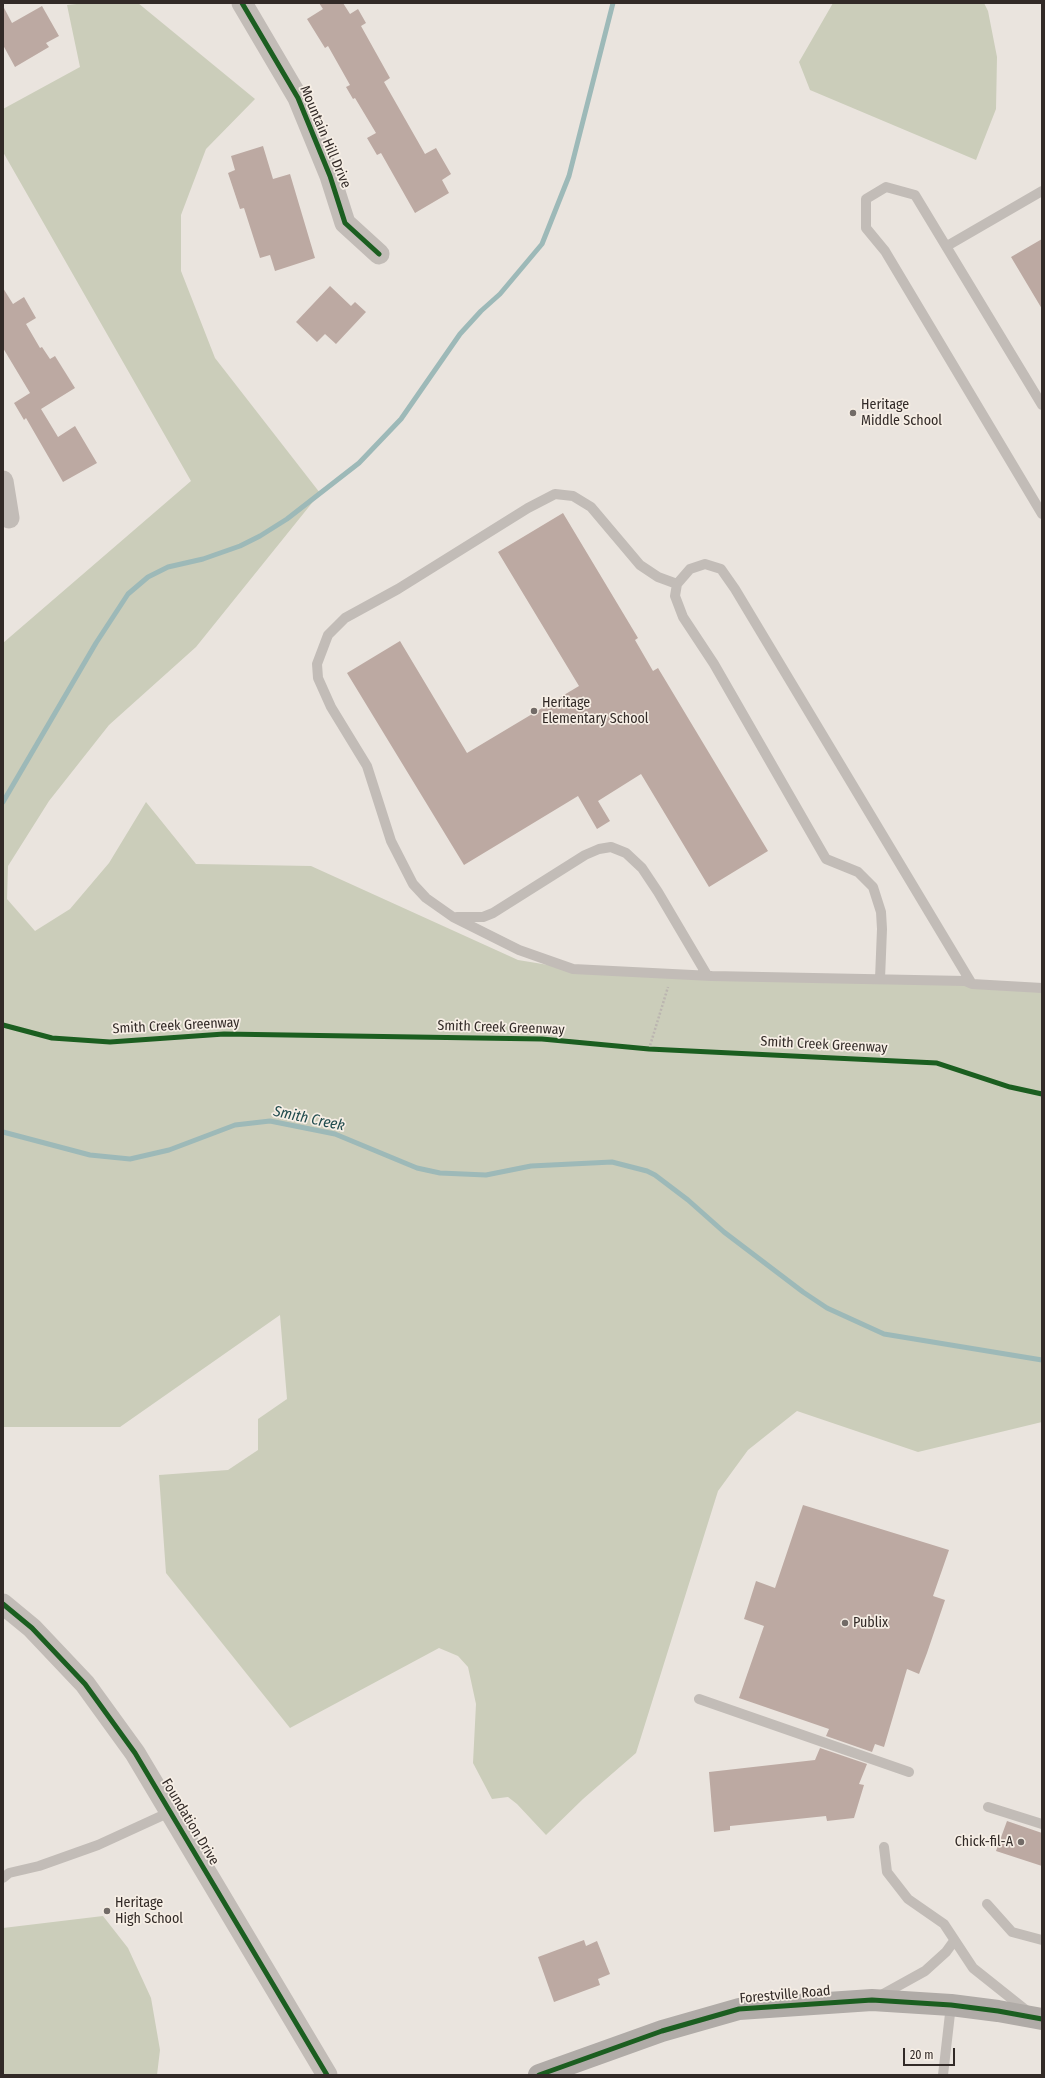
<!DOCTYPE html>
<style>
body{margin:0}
#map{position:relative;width:1045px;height:2078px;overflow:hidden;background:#eae4de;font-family:"Fira Sans Condensed",sans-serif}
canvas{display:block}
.frame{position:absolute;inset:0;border:4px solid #322a27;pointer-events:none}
.scale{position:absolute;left:903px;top:2048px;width:52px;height:18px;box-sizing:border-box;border:2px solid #322a27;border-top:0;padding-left:5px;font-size:12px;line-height:14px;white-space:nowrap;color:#322a27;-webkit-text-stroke:3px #f6eee5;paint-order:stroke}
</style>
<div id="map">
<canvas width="1045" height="2078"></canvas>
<div class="frame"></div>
<div class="scale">20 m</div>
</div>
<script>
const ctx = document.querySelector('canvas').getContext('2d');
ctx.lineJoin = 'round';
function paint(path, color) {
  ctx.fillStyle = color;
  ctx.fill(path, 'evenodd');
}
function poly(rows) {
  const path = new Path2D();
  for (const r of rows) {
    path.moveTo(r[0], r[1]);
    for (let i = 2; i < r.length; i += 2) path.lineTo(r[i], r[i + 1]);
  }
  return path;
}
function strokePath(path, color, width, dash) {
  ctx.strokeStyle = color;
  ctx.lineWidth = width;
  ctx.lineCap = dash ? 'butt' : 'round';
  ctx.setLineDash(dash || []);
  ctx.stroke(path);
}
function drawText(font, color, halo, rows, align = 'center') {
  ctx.font = font + ' "Fira Sans Condensed",sans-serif';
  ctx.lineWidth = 3.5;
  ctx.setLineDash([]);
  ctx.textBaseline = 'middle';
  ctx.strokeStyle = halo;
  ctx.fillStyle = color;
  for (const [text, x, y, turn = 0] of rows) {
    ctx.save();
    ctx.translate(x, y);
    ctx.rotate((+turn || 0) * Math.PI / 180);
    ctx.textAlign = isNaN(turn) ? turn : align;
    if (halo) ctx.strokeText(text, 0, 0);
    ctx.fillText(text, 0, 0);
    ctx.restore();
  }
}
paint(poly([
 [86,3,138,3,255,99,206,149,181,215,181,271,215,358,320,493,196,647,109,725,49,801,8,866,7,899,35,931,70,909,109,863,146,802,196,864,311,866,518,960,573,969,1042,988,1042,1422,918,1452,797,1411,748,1450,718,1491,636,1753,583,1799,546,1835,517,1804,508,1797,492,1799,473,1763,476,1704,468,1667,458,1656,439,1648,290,1728,166,1573,159,1475,228,1470,258,1450,258,1419,287,1399,280,1315,120,1427,3,1427,3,643,191,481,3,152,3,109,80,67,67,5],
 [833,3,984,3,988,11,997,57,996,109,976,160,810,90,799,62],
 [103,1916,128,1948,151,1998,160,2050,157,2075,3,2075,3,1928]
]), '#cbcdba');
strokePath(poly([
 [3,802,96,643,128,594,148,577,168,567,203,559,240,546,260,536,287,519,359,463,401,419,460,334,481,311,500,294,542,244,569,176,613,3],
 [3,1132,90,1155,130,1159,169,1150,235,1125,270,1121,335,1134,417,1168,440,1173,486,1175,531,1166,612,1162,647,1171,655,1175,688,1200,724,1232,803,1292,827,1308,884,1334,1042,1360]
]), '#9db9b8', 5);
paint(poly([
 [319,3,343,3,350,14,358,9,366,23,361,26,390,78,384,82,425,154,436,148,451,174,442,180,449,193,415,213,381,153,377,155,367,138,376,133,355,98,353,99,346,87,350,85,328,46,325,48,307,19,323,9],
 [3,6,12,23,42,6,59,36,46,43,49,47,15,67,3,45],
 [263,146,273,179,290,174,315,258,275,271,270,255,260,258,244,208,240,209,228,173,235,170,231,156],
 [1042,239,1042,309,1011,257],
 [330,286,351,306,355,302,366,312,336,344,325,334,317,342,296,322],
 [3,288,13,304,24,297,36,318,26,324,40,348,42,347,50,359,55,356,75,388,41,409,58,437,75,426,97,463,63,482,26,418,24,420,14,403,30,393,3,348],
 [563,513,638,638,635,640,653,671,658,668,768,851,709,887,641,774,598,801,610,821,597,829,578,796,464,865,347,673,400,641,467,753,579,686,498,552],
 [803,1505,949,1550,933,1596,945,1600,927,1653,919,1674,907,1669,884,1747,875,1744,872,1752,826,1736,829,1729,739,1698,764,1626,744,1619,756,1581,775,1588],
 [820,1748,867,1764,859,1784,864,1785,854,1818,827,1821,826,1816,730,1826,730,1830,714,1832,709,1772,815,1760],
 [1007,1821,1042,1833,1042,1866,996,1851],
 [584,1940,586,1946,597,1941,610,1974,598,1979,600,1985,554,2002,538,1957]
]), '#bca9a2');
strokePath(poly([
 [649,1049,668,987]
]), '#bbb5b0', 2.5, [2, 2]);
strokePath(poly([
 [947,246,1042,191],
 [1042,405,915,195,886,187,866,199,866,228,885,251,1042,514],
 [677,584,658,577,640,565,591,507,573,496,555,494,528,508,398,589,345,618,328,635,317,664,318,678,331,707,367,766,391,841,413,884,426,898,453,917,519,950,573,969,712,976,965,981,972,984,1042,988],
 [457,917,483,917,493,913,585,855,599,849,611,847,626,853,642,868,658,892,707,975],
 [880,979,882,929,881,912,873,887,858,872,826,859,714,664,683,617,675,596,677,584,690,569,705,564,721,569,735,589,972,984],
 [699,1699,909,1772],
 [988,1807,1042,1824],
 [884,1847,887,1872,908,1899,944,1924,973,1968,1027,2011],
 [3,1878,9,1873,39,1866,98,1845,170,1812],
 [987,1904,1012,1932,1042,1940],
 [878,1997,925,1971,946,1952,954,1941],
 [943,2075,951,2005]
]), '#c2bcb7', 10);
strokePath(poly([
 [242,3,298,98,330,176,345,223,379,254],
 [3,481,9,518],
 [3,1604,32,1628,85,1684,135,1753,327,2075]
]), '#c2bcb7', 21);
strokePath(poly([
 [539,2075,662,2031,739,2009,872,2000,951,2005,998,2011,1042,2019]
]), '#b0aba7', 22);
strokePath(poly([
 [242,3,298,98,330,176,345,223,379,254],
 [3,1025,52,1038,110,1042,224,1034,542,1039,649,1049,937,1063,1010,1087,1042,1094],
 [3,1604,32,1628,85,1684,135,1753,327,2075],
 [539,2075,662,2031,739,2009,872,2000,951,2005,998,2011,1042,2019]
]), '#1b5e20', 5);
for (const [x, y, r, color] of [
 [853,413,4,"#726b67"],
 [534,711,4,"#726b67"],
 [845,1623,4,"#726b67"],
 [1021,1842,4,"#726b67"],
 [107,1911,4,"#726b67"]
]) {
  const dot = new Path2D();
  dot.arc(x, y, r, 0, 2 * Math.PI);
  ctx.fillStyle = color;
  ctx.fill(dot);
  strokePath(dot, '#f6eee5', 1.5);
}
drawText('14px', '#322a27', '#f6eee5', [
 ["Mountain Hill Drive",325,137,67],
 ["Smith Creek Greenway",176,1026,-3],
 ["Smith Creek Greenway",501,1028,2],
 ["Smith Creek Greenway",824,1045,3],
 ["Foundation Drive",190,1822,59],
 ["Forestville Road",785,1995,-5]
]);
drawText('14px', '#322a27', '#f6eee5', [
 ["Heritage",861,405],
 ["Middle School",861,421],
 ["Heritage",542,703],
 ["Elementary School",542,719],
 ["Publix",853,1623],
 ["Chick-fil-A",1013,1842,"right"],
 ["Heritage",115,1903],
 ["High School",115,1919]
], 'left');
drawText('italic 15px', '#214c4e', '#f6eee5', [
 ["Smith Creek",309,1119,12]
]);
</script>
